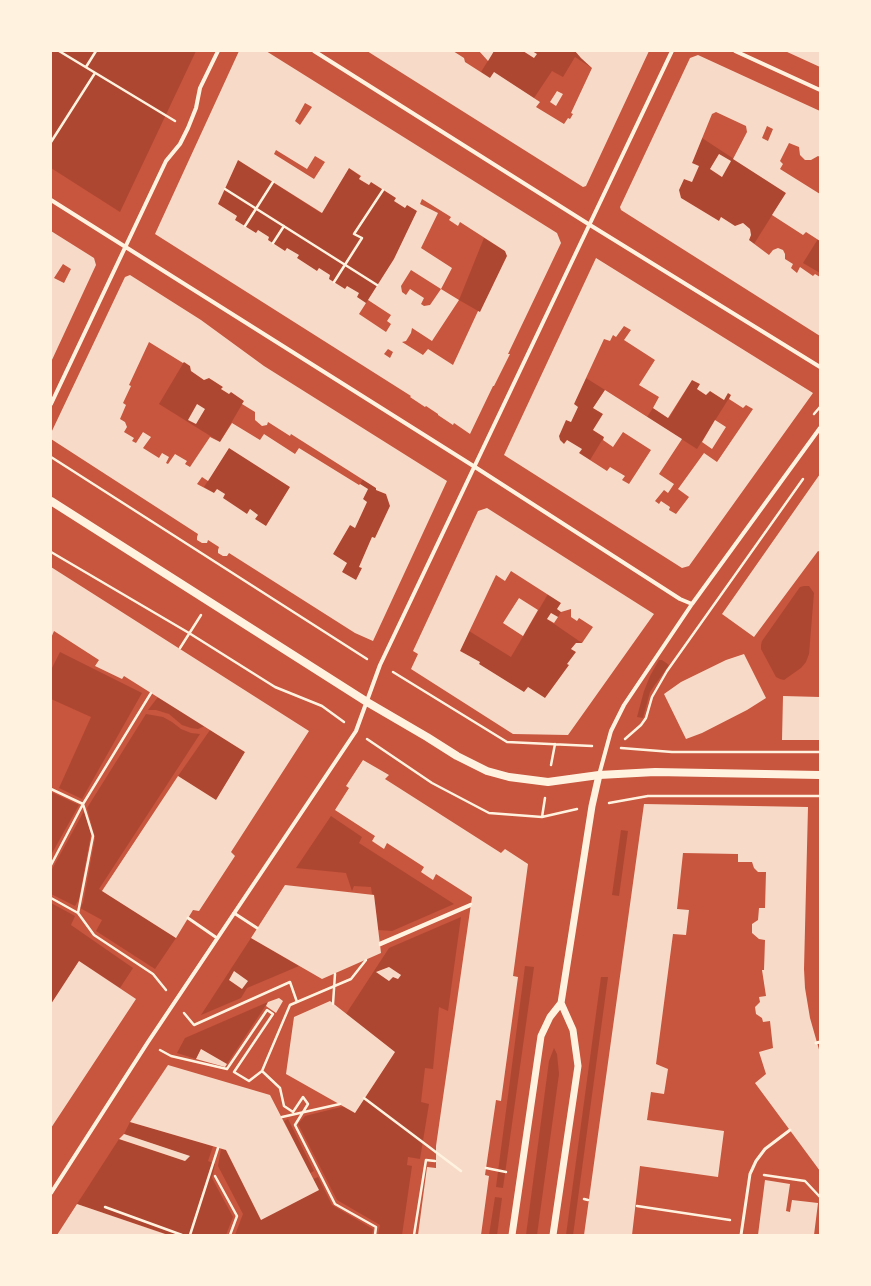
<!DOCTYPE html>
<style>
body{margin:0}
#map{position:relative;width:871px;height:1286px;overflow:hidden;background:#c8553d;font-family:"DejaVu Sans",sans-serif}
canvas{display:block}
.frame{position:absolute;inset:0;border:52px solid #fff3e0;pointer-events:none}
</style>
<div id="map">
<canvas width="871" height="1286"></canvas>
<div class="frame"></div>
</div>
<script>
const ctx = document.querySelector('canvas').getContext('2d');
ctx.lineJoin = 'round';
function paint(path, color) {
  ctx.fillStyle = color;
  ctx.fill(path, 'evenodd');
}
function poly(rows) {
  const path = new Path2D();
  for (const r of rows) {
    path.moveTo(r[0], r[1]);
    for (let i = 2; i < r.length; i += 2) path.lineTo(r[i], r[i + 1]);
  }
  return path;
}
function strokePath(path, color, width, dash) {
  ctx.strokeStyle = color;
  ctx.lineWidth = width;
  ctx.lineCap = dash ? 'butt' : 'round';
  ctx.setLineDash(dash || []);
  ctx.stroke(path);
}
paint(poly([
 [51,51,196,51,120,212,51,168],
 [494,51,575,51,581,58,592,68,575,57,563,77,552,71,534,98,494,73,490,78,481,72],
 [702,138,786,193,754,244,749,240,751,235,750,229,743,223,735,226,721,217,719,221,681,198,679,190,684,179,692,182,692,163],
 [719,154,731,161,722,177,710,169],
 [238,160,321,213,349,168,360,176,359,179,369,185,371,182,417,211,394,259,366,303,357,297,358,293,347,286,345,289,329,279,330,275,319,268,317,271,297,258,298,255,287,248,285,251,268,240,269,237,258,230,256,233,235,220,237,216,218,204],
 [484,238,505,251,507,256,480,312,459,300],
 [818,239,820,241,820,273,803,263],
 [184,362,190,366,191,371,204,380,209,378,223,387,221,389,229,394,231,392,244,401,220,442,159,404],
 [586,378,605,390,594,408,603,414,593,430,604,437,590,460,579,453,582,449,567,440,564,444,560,440,559,436,566,420,571,422,578,407,574,404],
 [692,380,700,384,697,389,706,395,710,391,724,400,728,393,731,395,697,449,647,417,653,408,669,418],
 [229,448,290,487,266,526,255,519,258,515,250,509,247,514,223,498,225,494,217,489,214,493,204,487],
 [363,479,376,488,376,490,386,494,390,506,375,538,372,537,359,567,362,568,356,580,342,572,347,563,333,554,350,525,355,528,367,502,363,499,368,489,360,484],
 [804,586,809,586,814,593,809,654,806,662,801,668,784,680,780,679,776,677,761,649,761,645,762,641,800,587],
 [548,594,561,603,557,609,561,612,558,617,551,613,547,619,582,643,576,643,571,649,576,652,568,664,569,665,545,698,528,687,524,692,479,664,480,662,460,651,469,631,511,657],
 [60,652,142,693,82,799,59,788,91,717,51,699,51,670],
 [659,660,662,660,669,665,650,692,643,718,637,717,644,691,650,676],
 [158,697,205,726,198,729,191,728,182,725,169,714,156,710,148,710],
 [146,714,163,717,172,722,181,729,191,733,200,734,99,889,176,938,155,969,96,931,102,920,80,908,83,903,95,838,87,808],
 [210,730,245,752,216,800,178,776],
 [51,792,79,805,51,855],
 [84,811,91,834,79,899,75,906,51,894,51,871],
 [331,816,362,837,359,843,454,904,392,931,378,930,374,895,372,894,371,887,354,886,352,891,346,873,296,868],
 [621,830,628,831,619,896,612,895],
 [51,903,75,916,71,925,133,968,120,988,79,961,51,1004],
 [461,917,448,1011,439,1007,433,1069,425,1068,421,1102,429,1104,420,1159,408,1157,407,1165,412,1166,402,1235,378,1235,380,1225,337,1200,298,1124,305,1116,345,1106,355,1113,395,1052,346,1014,389,948],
 [389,967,401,975,398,979,393,977,389,981,377,972],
 [251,938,299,966,247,988,241,998,201,1015],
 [525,966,534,967,503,1188,496,1187],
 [601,977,608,977,573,1235,566,1235],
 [268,1002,227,1064,201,1049,196,1059,177,1053,185,1038],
 [554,1048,557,1054,559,1074,537,1235,526,1235,549,1061],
 [288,1119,314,1171,310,1173,284,1121],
 [130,1122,213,1146,208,1161,215,1164,212,1178,233,1217,226,1235,169,1235,77,1204,119,1139,185,1161,189,1156,124,1134],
 [221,1149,226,1150,261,1219,319,1190,313,1179,318,1177,332,1205,373,1229,372,1235,235,1235,243,1214,218,1166],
 [495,1197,502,1198,497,1235,489,1235]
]), '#ae4732');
paint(poly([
 [239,51,266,51,557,233,561,243,508,354,510,354,494,386,493,386,470,434,454,423,453,425,438,415,438,414,426,406,425,407,410,397,411,396,155,234],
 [305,103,312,107,300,125,295,121],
 [276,150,307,169,315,156,325,162,314,179,274,154],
 [238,160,322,213,349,168,361,176,359,179,369,185,371,182,396,198,394,201,405,208,407,205,417,211,394,259,368,300,391,315,387,321,391,324,386,332,359,314,366,303,357,297,359,293,347,286,345,289,329,279,330,275,319,268,317,271,297,258,299,255,287,248,285,251,268,240,269,237,258,230,256,233,235,220,237,216,218,204],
 [422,199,451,217,449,220,458,226,460,222,505,251,507,256,480,312,478,311,453,365,428,349,423,355,402,342,406,341,411,333,412,328,432,341,459,300,441,289,430,305,424,306,421,304,424,298,410,289,406,295,402,292,401,286,411,270,441,289,452,268,421,248,438,213,420,204],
 [388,349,393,352,390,358,384,354],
 [367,51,453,51,464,58,465,62,490,78,494,72,540,102,536,107,564,124,568,118,570,119,573,114,571,113,592,68,581,58,575,51,649,51,586,186,583,187],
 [479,51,494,51,488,61],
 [523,51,532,51,537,54,534,58],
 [785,51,820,51,820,67],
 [698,55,820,111,820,157,818,156,811,160,805,160,800,155,799,147,789,143,780,161,783,164,780,169,820,194,820,241,806,232,803,235,772,215,786,193,733,159,747,132,746,126,716,112,712,114,692,163,699,166,692,182,684,179,679,190,681,198,719,221,721,217,735,226,743,223,750,229,751,235,749,240,769,255,773,250,778,248,783,250,785,254,785,259,793,264,791,268,797,273,800,267,813,276,815,274,820,277,820,336,621,210,620,207,690,58],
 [767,126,773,129,768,141,762,138],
 [557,91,563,94,556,106,550,102],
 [719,154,731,161,722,177,710,169],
 [51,231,94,258,96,265,51,362],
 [63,264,71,269,64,283,54,278],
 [596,258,813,393,689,566,682,568,504,455],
 [624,326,631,330,624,340,655,360,639,385,659,397,653,408,668,418,692,380,700,384,697,389,706,395,710,391,724,400,728,393,731,395,729,399,743,408,746,405,753,409,717,462,704,453,678,489,689,497,676,514,669,510,670,507,661,501,659,504,655,501,664,490,668,493,674,484,659,474,682,439,605,390,593,408,603,414,593,430,604,437,603,440,613,447,623,432,651,450,629,484,622,480,625,476,610,467,607,471,579,453,582,449,567,440,564,444,560,440,559,436,566,420,571,422,578,407,574,404,604,339,610,341,613,335,616,337],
 [130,275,201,320,264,366,447,481,373,641,355,633,229,553,227,556,223,556,218,553,218,550,219,547,208,540,207,543,202,543,197,540,197,537,198,534,51,439,51,433,125,277],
 [149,342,183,363,184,362,190,366,191,371,204,380,209,378,223,387,221,389,229,394,231,392,244,401,242,404,255,412,255,420,262,426,267,425,268,422,290,436,291,434,376,488,376,490,386,494,390,506,375,538,372,537,359,567,362,568,356,580,342,572,347,563,333,554,350,525,355,528,367,502,363,499,368,489,360,484,359,485,299,448,295,454,264,434,260,440,232,423,220,442,210,437,190,467,185,464,187,461,175,454,168,464,166,463,169,457,162,453,159,458,143,448,151,437,143,432,136,443,132,441,134,438,124,432,127,427,125,422,120,419,126,405,123,403,131,386,129,385],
 [229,448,290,487,266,526,255,519,258,515,250,509,247,514,223,498,225,494,217,489,214,493,197,484,202,477,208,481],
 [197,404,205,409,196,424,188,420],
 [715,420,726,427,712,449,702,442],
 [820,474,820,552,818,551,754,637,722,614],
 [487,508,654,614,568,735,513,734,411,669,418,654,413,651,478,511],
 [511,571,561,603,557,609,561,612,571,609,571,617,577,621,579,618,593,627,582,643,576,643,571,649,576,652,567,664,569,665,545,698,528,687,524,692,479,664,480,662,460,651,496,575,505,581],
 [51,567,309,731,231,852,235,856,199,911,193,910,176,938,102,891,178,776,216,800,245,752,124,676,122,679,95,666,99,660,54,631,51,638],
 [519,598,538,610,523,636,503,623],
 [551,613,558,617,554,623,547,619],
 [744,654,766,698,747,710,702,733,686,739,664,694,681,682,726,660],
 [783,696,820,697,820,740,782,740],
 [363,760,389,775,385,779,501,853,505,849,528,864,513,976,518,977,501,1101,496,1100,485,1175,489,1176,481,1235,418,1235,427,1167,436,1168,436,1146,472,897,436,874,433,880,421,872,424,867,387,843,384,849,372,841,375,836,335,810,349,788,346,786],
 [644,804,808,807,804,969,805,988,810,1018,820,1053,820,1171,755,1083,766,1074,759,1052,773,1048,770,1021,763,1022,762,1018,756,1014,755,1007,760,1002,759,997,766,996,762,970,764,970,765,940,759,939,752,933,752,924,758,920,759,908,765,908,766,872,758,872,754,868,752,862,738,862,738,854,683,853,677,909,689,910,686,935,673,934,656,1064,668,1069,664,1094,651,1092,647,1120,724,1131,718,1177,640,1166,632,1235,584,1235],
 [285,885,374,895,381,953,322,979,251,938],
 [79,961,136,999,51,1128,51,1004],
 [389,967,401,975,398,979,393,977,389,981,376,972],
 [234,971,248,981,242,989,229,980],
 [279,998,283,1001,276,1013,266,1006,268,1002],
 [330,1001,395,1052,355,1113,286,1074,294,1017],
 [201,1049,227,1064,225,1067,196,1059],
 [168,1065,270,1095,319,1190,261,1220,226,1150,130,1122],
 [124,1134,190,1156,185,1161,119,1139],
 [765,1180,790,1184,786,1211,790,1212,792,1200,818,1203,814,1235,758,1235],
 [77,1204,168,1235,57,1235]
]), '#f7dbc8');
strokePath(poly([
 [59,51,175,121],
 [86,67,96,51],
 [51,142,95,73],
 [225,189,377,285],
 [245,226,273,182],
 [273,243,284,226],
 [334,282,362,238,354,234,383,190],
 [814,414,820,407],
 [51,457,367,659],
 [51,552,189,633,275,687,322,706,344,722],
 [180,648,201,615],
 [393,672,507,742,592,746],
 [367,739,432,783,489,813,542,817,577,809],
 [625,739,641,725,646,718,652,697,667,671,803,479],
 [621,748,672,752,820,752],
 [551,765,555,744],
 [51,789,83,804,93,836,78,913],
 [609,803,648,796,820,796],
 [542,817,545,798],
 [51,865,83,804,151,693],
 [51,898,78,913,94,935,153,974,166,990],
 [380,943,471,904],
 [380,945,470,906],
 [297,1002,351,979,366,960],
 [333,1004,335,974],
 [184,1013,194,1025,290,982,297,1002,290,1005,262,1071,280,1088,284,1106,293,1112,303,1097,308,1104,295,1125,335,1204,376,1227,375,1235],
 [160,1050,171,1056,227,1069,267,1010,273,1014,234,1072,249,1081,262,1071],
 [364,1098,461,1171],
 [282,1117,340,1104],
 [486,1168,506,1172],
 [764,1175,805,1181,820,1197],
 [215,1176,237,1216,230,1235],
 [584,1199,588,1200],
 [637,1206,730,1220],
 [105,1207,182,1235],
 [190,1235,218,1148],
 [414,1235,426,1160,435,1161]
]), '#fff3e0', 2.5);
strokePath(poly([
 [234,913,257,928],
 [188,918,217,938],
 [816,1043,820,1042],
 [741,1235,750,1174,756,1161,765,1149,790,1130]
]), '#fff3e0', 3);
strokePath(poly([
 [314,51,590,225,820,367],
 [735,51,820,90],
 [51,200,475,467,680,599,692,604],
 [51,404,166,161,180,144,188,128,196,108,200,88,218,51],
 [599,775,611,731,624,705,692,604,820,428],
 [51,1193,148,1042,356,731,380,665,672,51]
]), '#fff3e0', 4);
strokePath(poly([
 [512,1235,541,1036,550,1017,561,1003,592,806,599,775],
 [553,1235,578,1066,573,1030,561,1003]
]), '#fff3e0', 7);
strokePath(poly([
 [51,501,367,702,427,737,457,756,487,771,509,777,548,782,599,775,655,772,820,775]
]), '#fff3e0', 8);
</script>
